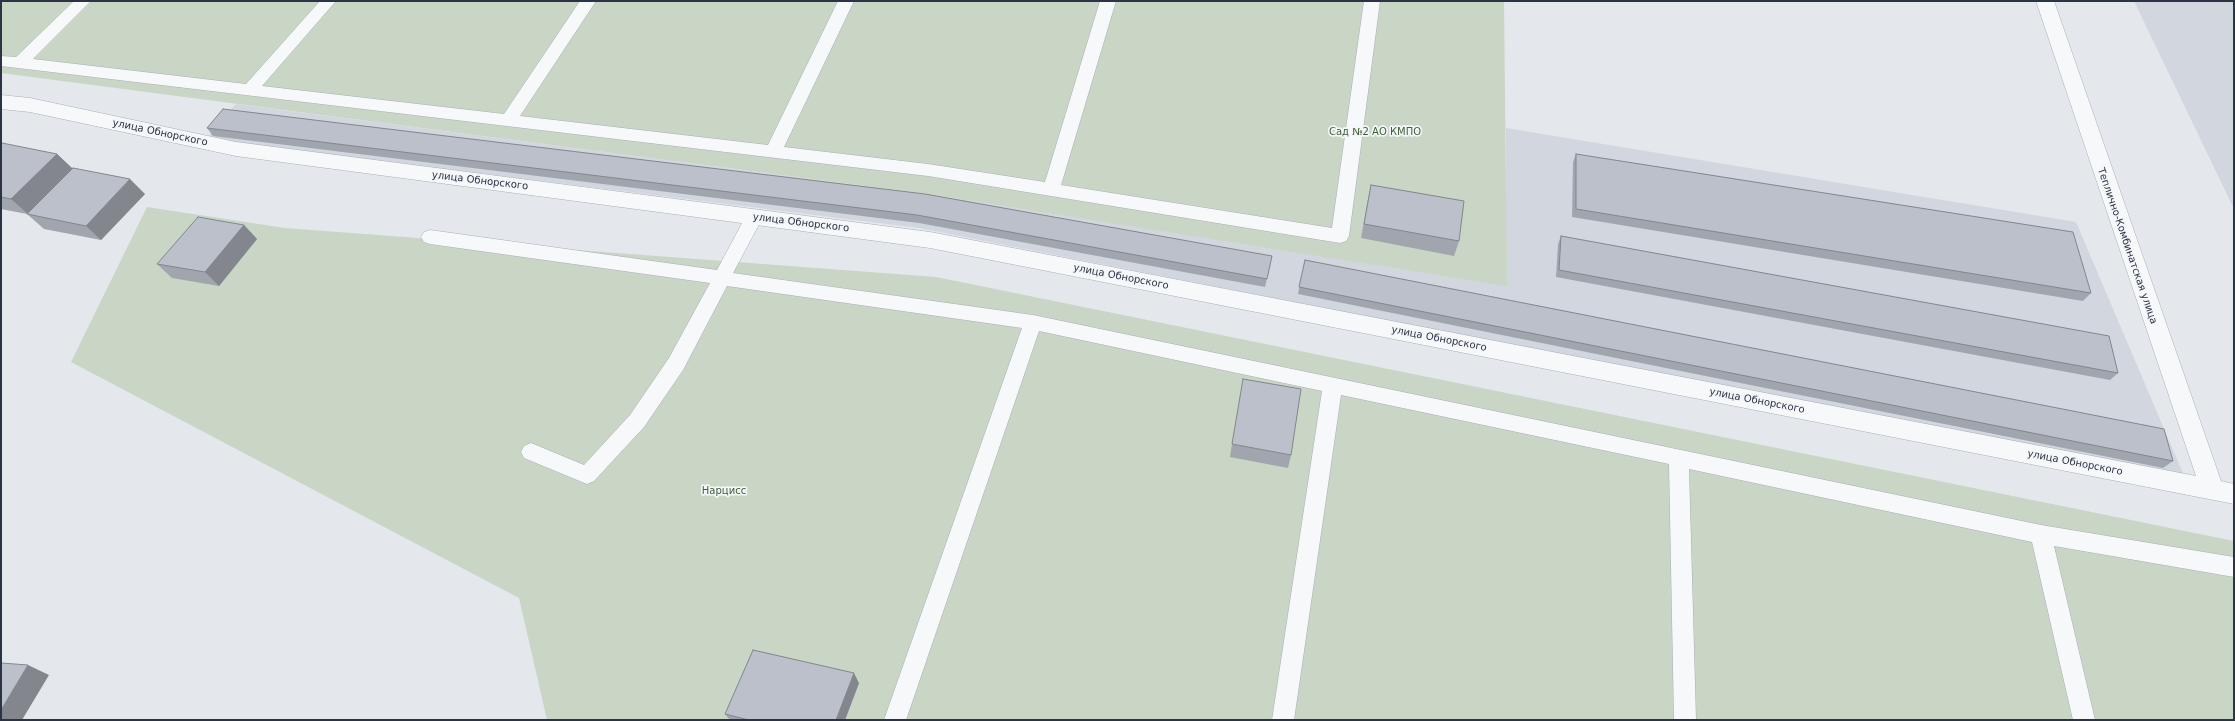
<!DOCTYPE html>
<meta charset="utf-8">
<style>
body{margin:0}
#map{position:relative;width:2235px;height:721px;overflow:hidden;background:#e4e7ec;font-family:"DejaVu Sans",sans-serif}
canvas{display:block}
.frame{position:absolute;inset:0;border:2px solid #2b3445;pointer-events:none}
</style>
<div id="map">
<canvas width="2235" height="721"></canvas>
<div class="frame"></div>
</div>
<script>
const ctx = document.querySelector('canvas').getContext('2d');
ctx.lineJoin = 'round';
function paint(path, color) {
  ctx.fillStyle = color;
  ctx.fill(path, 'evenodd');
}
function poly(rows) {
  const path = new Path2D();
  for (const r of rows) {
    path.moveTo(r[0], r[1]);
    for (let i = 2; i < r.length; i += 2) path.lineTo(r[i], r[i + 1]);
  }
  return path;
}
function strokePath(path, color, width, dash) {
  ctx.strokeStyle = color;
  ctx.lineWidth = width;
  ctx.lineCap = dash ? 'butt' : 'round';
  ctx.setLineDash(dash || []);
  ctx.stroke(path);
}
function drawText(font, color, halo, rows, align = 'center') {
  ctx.font = font + ' "DejaVu Sans",sans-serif';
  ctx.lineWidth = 3.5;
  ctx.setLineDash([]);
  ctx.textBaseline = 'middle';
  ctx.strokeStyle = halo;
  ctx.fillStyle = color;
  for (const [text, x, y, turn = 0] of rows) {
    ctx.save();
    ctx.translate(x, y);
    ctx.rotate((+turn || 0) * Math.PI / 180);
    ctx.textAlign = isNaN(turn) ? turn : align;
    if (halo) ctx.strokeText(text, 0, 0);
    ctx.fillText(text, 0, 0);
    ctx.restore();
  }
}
paint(poly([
 [2134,1,2234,1,2234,209],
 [236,104,927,194,1506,285,1506,128,2076,222,2185,478,919,228,206,139]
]), '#d2d6de');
paint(poly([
 [1,1,1504,1,1507,286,927,194,1,73],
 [147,207,285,228,936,277,2234,541,2234,720,547,720,519,598,71,362]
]), '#c9d6c5');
const service = poly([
 [74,1,91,1,33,59,246,84,320,1,336,1,262,86,504,114,580,1,596,1,520,116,768,145,838,1,854,1,784,147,928,164,1045,182,1100,1,1116,1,1061,185,1332,228,1364,1,1380,1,1349,236,1346,241,1340,243,928,176,1,66,1,56,16,57,74,1],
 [754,210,760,212,763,217,733,273,1033,315,2041,525,2234,557,2234,577,2054,546,2095,720,2073,720,2032,542,1689,469,1696,720,1674,720,1669,464,1341,395,1294,720,1272,720,1322,391,1039,331,906,720,884,720,1022,328,727,286,683,370,644,427,594,481,587,484,524,458,521,452,524,446,531,443,584,465,630,415,669,358,710,283,430,244,424,242,421,237,424,232,430,230,717,270,748,212,754,210]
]);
const minor = poly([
 [2036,1,2054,1,2221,481,2234,484,2234,504,930,248,236,156,30,112,1,109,1,95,30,98,236,142,930,232,2196,476,2036,1]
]);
strokePath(service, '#a9aeb7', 1);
strokePath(minor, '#a9aeb7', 1);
paint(service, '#f7f8fa');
paint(minor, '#f7f8fa');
paint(poly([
 [207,128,1272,256,1265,287,919,223,213,136],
 [1,144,57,154,73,169,145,194,101,240,44,229,27,214,1,209],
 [1576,154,2091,293,2083,301,1572,217,1573,162],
 [1371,185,1459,241,1454,256,1361,238,1368,199],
 [244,225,257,239,219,286,172,278,157,264],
 [1561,236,2118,373,2110,380,1556,277,1558,244],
 [1305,260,2173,461,2163,468,1298,294],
 [1232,444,1291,455,1288,468,1230,457],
 [859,683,845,720,730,720,725,714]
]), '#a1a5ae');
paint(poly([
 [57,154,73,169,28,214,11,199],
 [130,179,145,194,101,240,86,226],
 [244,225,257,239,219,286,205,272],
 [28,665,49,675,22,720,1,720,1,710],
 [854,673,859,683,845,720,836,720]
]), '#83868d');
const building = poly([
 [223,109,925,194,1272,256,1267,279,917,215,207,128,223,109],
 [2,143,57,154,11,199,1,197,1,144,2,143],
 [1576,154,2073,232,2091,293,1576,209,1576,154],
 [73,168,130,179,86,226,27,214,73,168],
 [1371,185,1464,201,1459,241,1364,224,1371,185],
 [198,217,244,225,205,272,157,264,198,217],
 [1561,236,2109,336,2118,373,1559,270,1561,236],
 [1305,260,2164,429,2173,461,1299,287,1305,260],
 [1243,379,1301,389,1291,455,1232,444,1243,379],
 [753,650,854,673,836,720,749,720,725,714,753,650],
 [1,663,28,665,1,710,1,663]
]);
paint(building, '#bbc0ca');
strokePath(building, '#83868d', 1);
drawText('10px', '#3f6138', '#f4f6f9', [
 ["Сад №2 АО КМПО",1375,132],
 ["Нарцисс",724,491]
]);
drawText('10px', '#2b3445', '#f4f6f9', [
 ["улица Обнорского",160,133,12],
 ["улица Обнорского",480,181,7],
 ["улица Обнорского",801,223,7],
 ["Теплично-Комбинатская улица",2127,246,71],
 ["улица Обнорского",1121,277,11],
 ["улица Обнорского",1439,339,11],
 ["улица Обнорского",1757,401,11],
 ["улица Обнорского",2075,463,11]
]);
</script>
